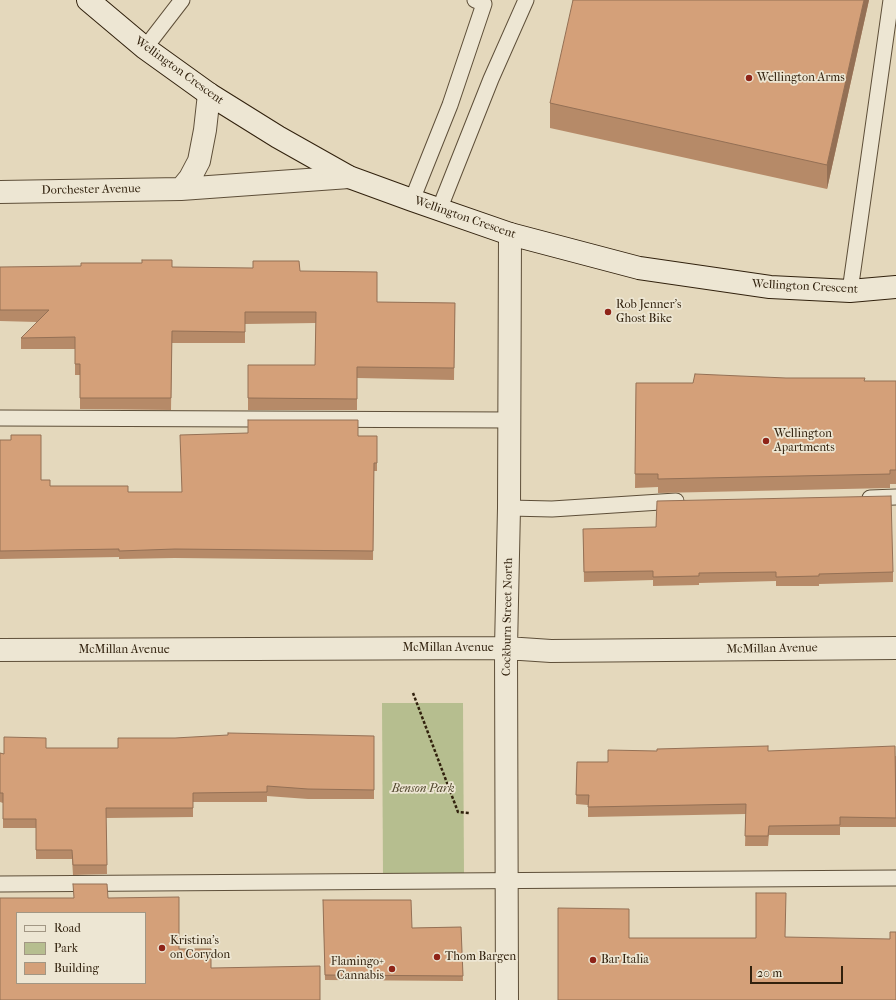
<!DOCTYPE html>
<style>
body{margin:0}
#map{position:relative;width:896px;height:1000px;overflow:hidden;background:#e4d8bc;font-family:"IM FELL French Canon",serif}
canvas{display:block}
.legend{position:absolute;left:16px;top:912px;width:130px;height:72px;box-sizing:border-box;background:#ede6d3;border:1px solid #a29784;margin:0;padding:5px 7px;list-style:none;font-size:12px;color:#31210d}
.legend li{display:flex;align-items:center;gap:8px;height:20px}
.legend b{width:20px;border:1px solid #a29784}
.scale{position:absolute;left:750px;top:966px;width:93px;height:18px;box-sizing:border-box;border:2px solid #31210d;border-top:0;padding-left:5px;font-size:12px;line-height:14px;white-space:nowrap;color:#31210d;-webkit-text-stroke:3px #ede6d3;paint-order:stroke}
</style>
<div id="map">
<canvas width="896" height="1000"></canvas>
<ul class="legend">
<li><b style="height:5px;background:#ede6d3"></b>Road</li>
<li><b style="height:11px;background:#b6be8f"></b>Park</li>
<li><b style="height:11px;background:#d4a079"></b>Building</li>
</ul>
<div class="scale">20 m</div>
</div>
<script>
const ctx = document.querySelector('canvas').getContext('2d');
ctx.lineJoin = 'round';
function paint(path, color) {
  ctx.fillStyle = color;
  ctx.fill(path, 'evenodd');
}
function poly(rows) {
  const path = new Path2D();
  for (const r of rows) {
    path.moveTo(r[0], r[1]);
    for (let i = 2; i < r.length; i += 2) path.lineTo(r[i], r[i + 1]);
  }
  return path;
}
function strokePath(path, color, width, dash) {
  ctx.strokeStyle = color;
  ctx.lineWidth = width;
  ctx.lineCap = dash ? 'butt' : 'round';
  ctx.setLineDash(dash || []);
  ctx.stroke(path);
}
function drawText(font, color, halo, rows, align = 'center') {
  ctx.font = font + ' "IM FELL French Canon",serif';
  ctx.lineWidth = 3.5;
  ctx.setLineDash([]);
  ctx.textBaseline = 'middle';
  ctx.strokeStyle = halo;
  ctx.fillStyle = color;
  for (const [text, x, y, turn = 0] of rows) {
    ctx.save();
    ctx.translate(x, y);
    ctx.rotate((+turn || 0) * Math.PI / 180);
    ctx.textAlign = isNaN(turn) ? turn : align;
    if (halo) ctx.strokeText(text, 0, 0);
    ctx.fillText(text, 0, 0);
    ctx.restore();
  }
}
paint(poly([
 [382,703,463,703,464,875,383,877]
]), '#b6be8f');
const lane = poly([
 [145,48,182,0],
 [412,200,450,105,484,4,475,0],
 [439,210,491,79,526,0],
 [850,291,891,0],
 [0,418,510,420],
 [870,498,896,497],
 [509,508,552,509,676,501],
 [0,884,896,878]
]);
const street = poly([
 [181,189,190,178,199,161,205,130,209,94],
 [0,192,181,189,349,177],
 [0,650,506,648,551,651,896,648],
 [507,1000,506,648,509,508,510,234]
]);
const secondary = poly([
 [88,0,145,48,209,94,278,137,349,177,412,200,510,234,639,268,770,287,850,291,896,287]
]);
strokePath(lane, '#5e4f39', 17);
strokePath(street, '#5e4f39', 24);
strokePath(secondary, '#31210d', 24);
strokePath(poly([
 [413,693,458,812,469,813]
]), '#31210d', 2.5, [3, 2]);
strokePath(lane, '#ede6d3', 15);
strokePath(street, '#ede6d3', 22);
strokePath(secondary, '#ede6d3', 22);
paint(poly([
 [869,0,827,189,550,128,550,103],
 [0,267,172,267,300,271,377,302,455,303,454,380,357,378,357,410,248,410,248,365,315,365,316,323,245,324,245,343,172,343,171,410,80,409,80,375,75,375,75,349,21,349,21,338,37,322,0,321],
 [865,381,896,381,896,484,890,484,890,488,658,493,658,487,635,488,636,383,693,383],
 [358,436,377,436,377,471,374,471,373,560,175,558,119,559,119,557,0,559,0,440,41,480,50,486,128,492,181,492],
 [583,529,893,572,893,582,819,584,819,586,776,586,776,581,699,583,699,585,653,586,653,580,584,582],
 [374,736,374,799,308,799,267,796,267,802,193,802,193,817,106,818,107,874,73,875,72,859,36,859,36,828,3,828,3,803,0,802,0,753,4,754,46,748,118,748,175,738],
 [657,751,768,751,896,756,896,827,840,827,840,835,769,835,768,846,745,846,746,814,588,817,588,805,576,804,577,762,608,762],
 [323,900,412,928,461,927,463,981,325,980]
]), '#b68a68');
paint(poly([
 [864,0,869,0,827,189,827,165]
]), '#947055');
const building = poly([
 [573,0,864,0,827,165,550,103,573,0],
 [142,260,172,260,172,267,253,268,253,261,299,261,300,271,377,272,377,302,455,303,454,368,357,367,357,399,248,398,248,365,315,365,316,312,245,312,245,332,172,331,171,398,80,398,80,364,75,364,75,337,21,338,49,310,0,310,0,267,81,266,81,263,142,263,142,260],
 [695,374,786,378,865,378,864,381,896,381,896,470,890,470,890,474,658,479,658,474,635,474,636,383,693,383,695,374],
 [248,420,358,420,358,436,377,436,377,463,374,463,373,551,175,549,119,551,119,549,0,551,0,440,11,440,11,435,41,435,41,480,50,480,50,486,128,486,128,492,182,492,180,435,248,433,248,420],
 [891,496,893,572,819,574,819,576,776,577,776,572,699,573,699,576,653,577,653,571,584,572,583,529,656,527,657,501,891,496],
 [228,733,374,736,374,790,308,789,267,786,267,792,193,793,193,808,106,808,107,865,73,865,72,850,36,850,36,819,3,819,3,793,0,793,0,753,4,754,4,737,46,738,46,748,118,748,118,738,175,738,228,735,228,733],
 [768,746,768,751,895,746,896,818,840,817,840,825,769,826,768,836,745,836,746,804,588,807,589,795,576,795,577,762,608,762,608,750,657,751,657,749,768,746],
 [73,884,107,884,108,898,179,897,179,949,211,949,211,968,320,966,320,1000,0,1000,0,898,74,898,73,884],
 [17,913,145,913,145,983,17,983,17,913],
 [756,893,786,893,785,937,890,939,890,932,896,932,896,1000,558,1000,558,908,629,909,629,938,756,938,756,893],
 [323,900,411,900,412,928,461,927,463,976,325,975,323,900]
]);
paint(building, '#d4a079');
strokePath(building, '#947055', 1);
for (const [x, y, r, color] of [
 [749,78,4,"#8f2418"],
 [608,312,4,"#8f2418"],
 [766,441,4,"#8f2418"],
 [162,948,4,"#8f2418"],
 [437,957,4,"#8f2418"],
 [593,960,4,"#8f2418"],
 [392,969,4,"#8f2418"]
]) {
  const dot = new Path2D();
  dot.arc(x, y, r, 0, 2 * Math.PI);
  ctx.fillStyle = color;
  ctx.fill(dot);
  strokePath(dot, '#ede6d3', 1.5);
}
drawText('12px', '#31210d', '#ede6d3', [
 ["Wellington Crescent",179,71,36],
 ["Dorchester Avenue",91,190,-1],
 ["Wellington Crescent",465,218,19],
 ["Wellington Crescent",805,287,3],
 ["Cockburn Street North",508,617,-89],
 ["McMillan Avenue",448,648],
 ["McMillan Avenue",772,649,-1],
 ["McMillan Avenue",124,650]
]);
drawText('12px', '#31210d', '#ede6d3', [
 ["Wellington Arms",757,78],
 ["Rob Jenner's",616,305],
 ["Ghost Bike",616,319],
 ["Wellington",774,434],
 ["Apartments",774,448],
 ["Kristina's",170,941],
 ["on Corydon",170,955],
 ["Thom Bargen",445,957],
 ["Bar Italia",601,960],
 ["Flamingo+",384,962,"right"],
 ["Cannabis",384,976,"right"]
], 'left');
drawText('italic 12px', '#52482e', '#ede6d3', [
 ["Benson Park",423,789]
]);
</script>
